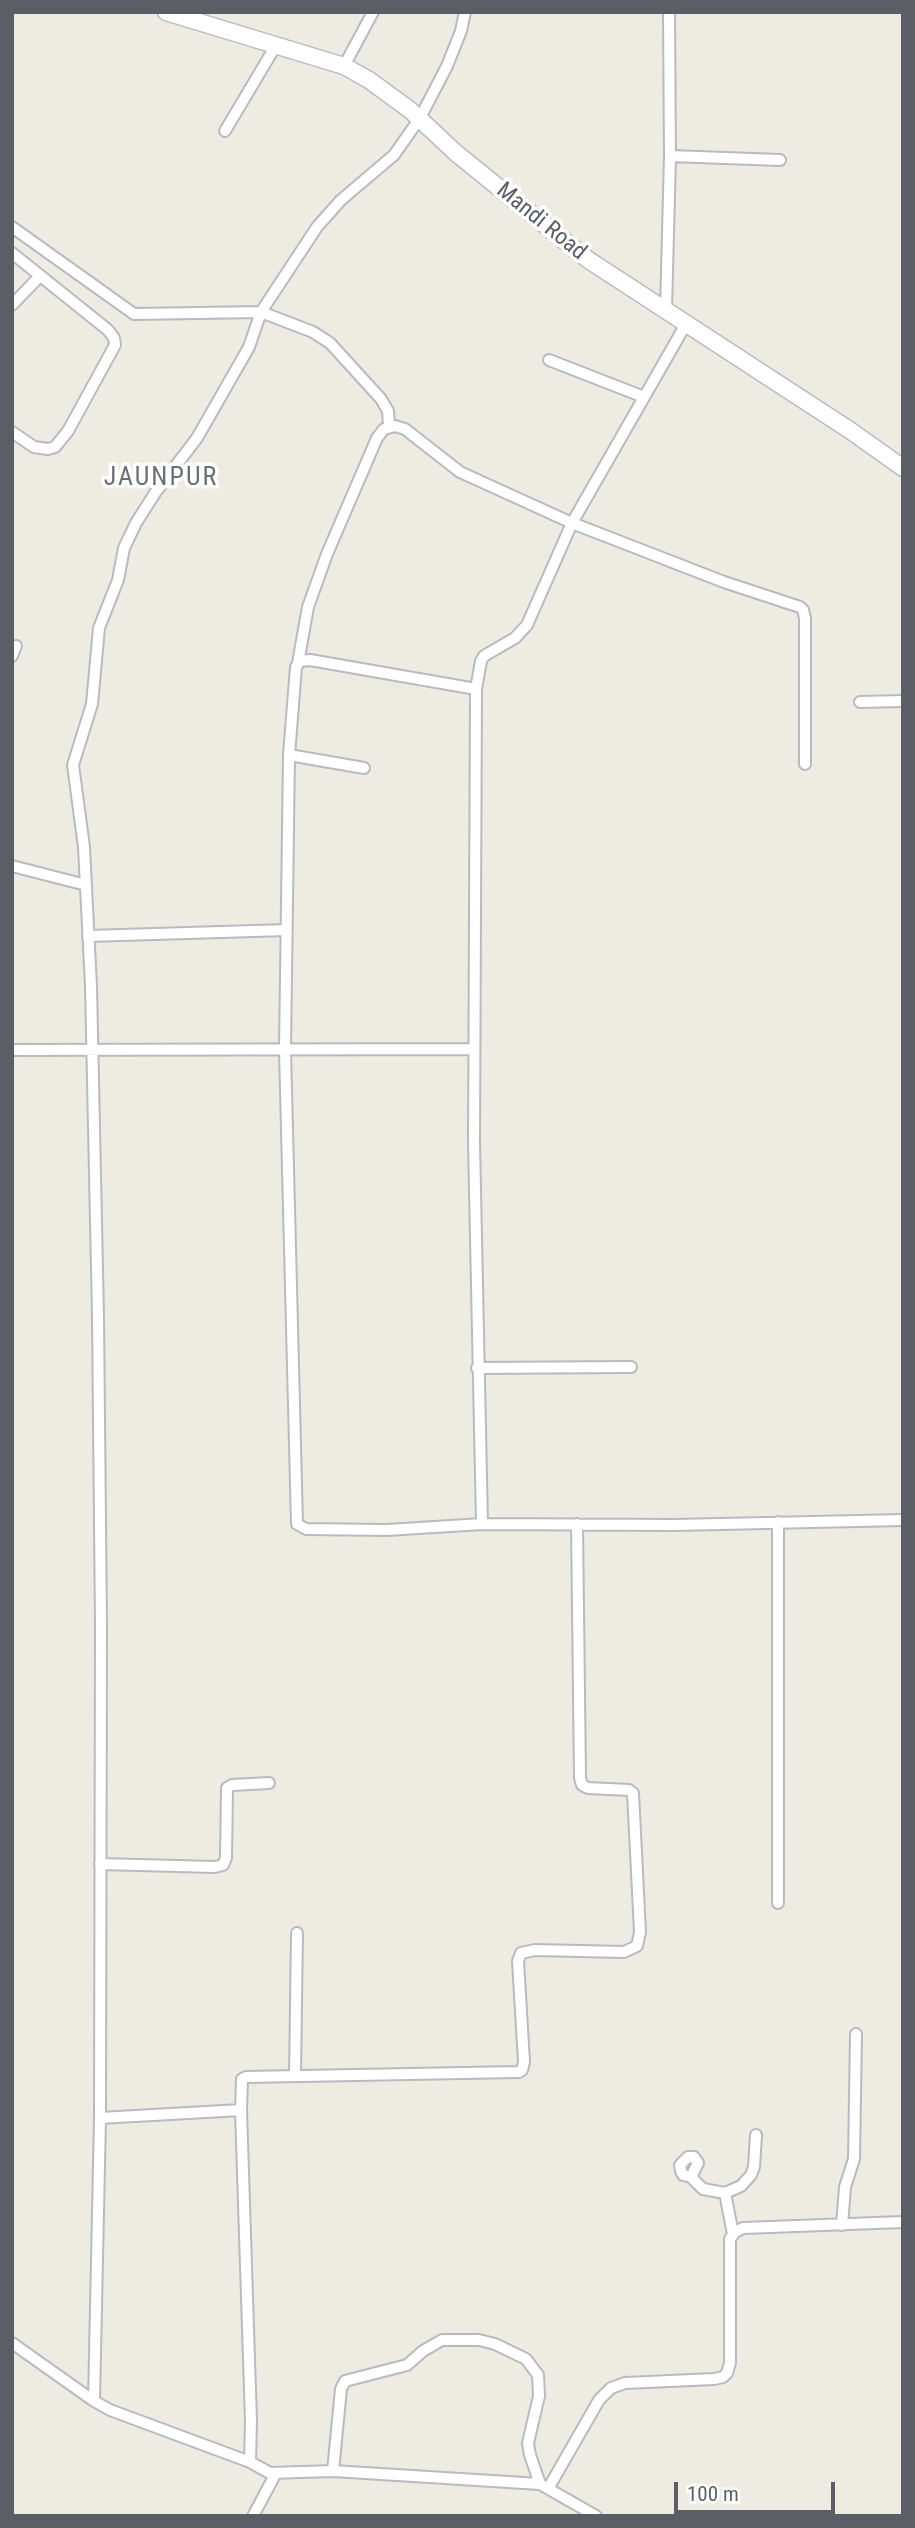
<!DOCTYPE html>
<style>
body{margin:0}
#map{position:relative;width:915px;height:2528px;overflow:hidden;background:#eeece2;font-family:"Roboto Condensed",sans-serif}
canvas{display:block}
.frame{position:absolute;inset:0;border:14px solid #5b5e64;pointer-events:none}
.scale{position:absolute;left:674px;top:2482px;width:161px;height:32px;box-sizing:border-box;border:4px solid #5b5e64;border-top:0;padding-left:9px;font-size:21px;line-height:24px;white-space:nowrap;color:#5b5e64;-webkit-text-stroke:5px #fff;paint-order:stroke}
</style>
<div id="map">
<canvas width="915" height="2528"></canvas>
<div class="frame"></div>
<div class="scale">100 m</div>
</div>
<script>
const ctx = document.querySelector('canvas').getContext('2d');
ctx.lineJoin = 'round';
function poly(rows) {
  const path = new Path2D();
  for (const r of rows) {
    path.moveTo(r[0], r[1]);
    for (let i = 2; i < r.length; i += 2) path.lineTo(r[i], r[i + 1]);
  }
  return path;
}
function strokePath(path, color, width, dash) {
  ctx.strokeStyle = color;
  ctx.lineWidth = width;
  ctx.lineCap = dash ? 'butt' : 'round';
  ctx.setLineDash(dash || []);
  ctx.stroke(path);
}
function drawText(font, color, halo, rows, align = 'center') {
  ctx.font = font + ' "Roboto Condensed",sans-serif';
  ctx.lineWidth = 7;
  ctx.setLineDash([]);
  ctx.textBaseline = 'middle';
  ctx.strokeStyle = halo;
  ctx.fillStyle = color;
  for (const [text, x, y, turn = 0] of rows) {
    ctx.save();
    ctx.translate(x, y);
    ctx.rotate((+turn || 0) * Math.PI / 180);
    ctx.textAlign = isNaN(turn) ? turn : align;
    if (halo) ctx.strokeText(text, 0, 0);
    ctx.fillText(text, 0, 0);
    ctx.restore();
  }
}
const street = poly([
 [344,66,373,12],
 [225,131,275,47],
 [670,156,780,160],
 [12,227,134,314,261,312,313,332,330,343,381,399,388,411,389,426],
 [12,253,108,330,114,338,115,345,68,431,55,447,48,449,34,447,12,432],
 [12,305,40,276],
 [666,310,670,156,669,12],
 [549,360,644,397],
 [12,656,16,646],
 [298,663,308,607,327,554,377,438,384,429,395,426,405,429,460,472,572,523,724,582,800,607,803,610,805,618,805,764],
 [476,689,310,660,300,661,296,667,289,755,285,1050,297,1524,306,1529,387,1530,482,1524,675,1525,903,1520],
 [860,702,903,701],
 [289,755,364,768],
 [12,866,86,885],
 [88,936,287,930],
 [12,1050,474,1049],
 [477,1368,631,1367],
 [482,1524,474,1142,476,689,481,661,484,656,515,638,527,625,572,523,686,324],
 [100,1864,215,1867,223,1865,226,1858,227,1788,232,1785,269,1783],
 [778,1903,778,1522],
 [295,2076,297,1933],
 [100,2118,241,2110],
 [691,2177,698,2163,694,2157,688,2157,680,2165,681,2171,683,2175,691,2177,703,2189,725,2193,741,2186,751,2175,754,2167,756,2135],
 [725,2193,733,2234],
 [842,2225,845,2187,854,2159,856,2034],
 [12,2343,94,2401,110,2410,250,2462,270,2473,333,2471,540,2484,596,2516],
 [94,2401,100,2118,101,1625,98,1316,91,986,84,847,73,765,92,704,99,628,118,580,124,548,136,523,155,493,197,438,249,347,261,312,317,227,341,200,394,155,420,118,447,66,461,31,465,12],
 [250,2462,251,2421,241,2110,242,2079,246,2077,519,2072,522,2070,524,2062,518,1961,521,1953,535,1950,624,1952,637,1946,640,1932,633,1793,629,1790,588,1788,582,1785,580,1778,577,1524],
 [333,2471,341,2389,345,2381,407,2365,423,2351,442,2340,479,2340,495,2344,526,2359,538,2375,539,2396,528,2443,530,2455,540,2484],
 [549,2487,599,2400,611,2388,625,2383,714,2379,723,2377,727,2373,730,2363,730,2239,735,2232,743,2228,903,2222],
 [253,2516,276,2473]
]);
const secondary = poly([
 [166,12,344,66,369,80,410,110,456,153,587,259,851,431,903,468]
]);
strokePath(street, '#b8babf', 14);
strokePath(secondary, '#b8bbc1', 19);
strokePath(street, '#fff', 10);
strokePath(secondary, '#fff', 16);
drawText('23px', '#5b5e64', '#fff', [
 ["Mandi Road",541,222,39]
]);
ctx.letterSpacing = '2px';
drawText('26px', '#6c7076', '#fff', [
 ["JAUNPUR",161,478]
]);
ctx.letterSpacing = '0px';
</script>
